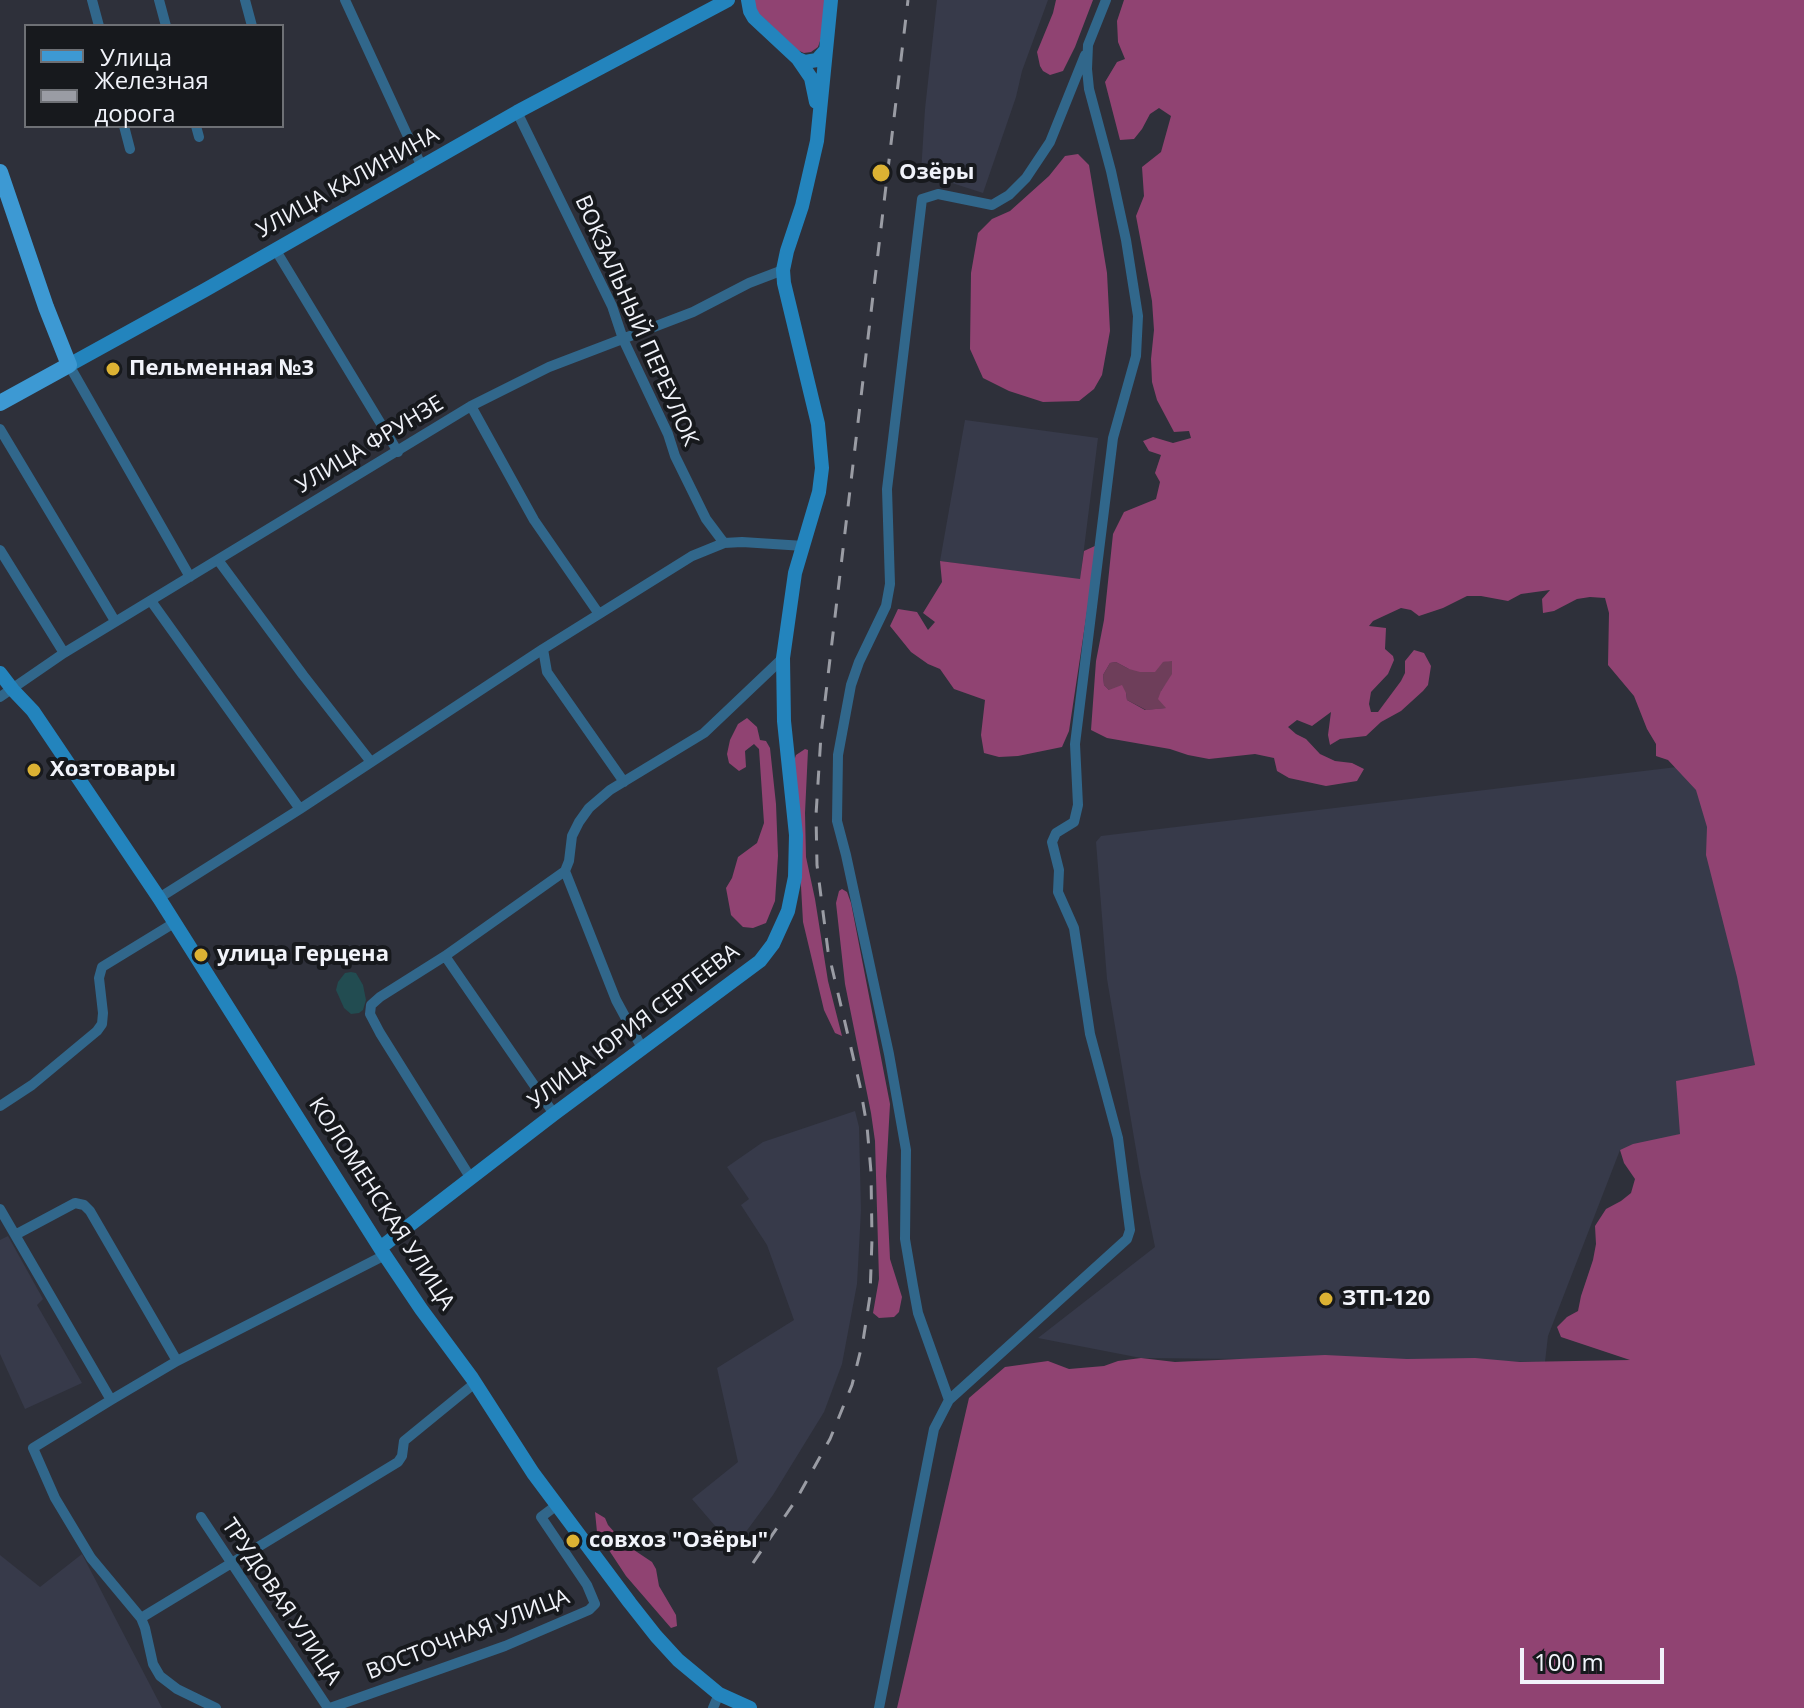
<!DOCTYPE html>
<meta charset="utf-8">
<style>
body{margin:0}
#map{position:relative;width:1804px;height:1708px;overflow:hidden;background:#2e303a;font-family:"Open Sans",sans-serif}
canvas{display:block}
.legend{position:absolute;left:24px;top:24px;width:260px;height:104px;box-sizing:border-box;background:#17191d;border:2px solid #6e7075;margin:0;padding:10px 14px;list-style:none;font-size:24px;color:#f1f3fa}
.legend li{display:flex;align-items:center;gap:16px;height:40px}
.legend b{width:40px;border:2px solid #6e7075}
.scale{position:absolute;left:1520px;top:1648px;width:144px;height:36px;box-sizing:border-box;border:4px solid #f1f3fa;border-top:0;padding-left:10px;font-size:24px;line-height:28px;white-space:nowrap;color:#f1f3fa;-webkit-text-stroke:6px #17191d;paint-order:stroke}
</style>
<div id="map">
<canvas width="1804" height="1708"></canvas>
<ul class="legend">
<li><b style="height:10px;background:#3d99d3"></b>Улица</li>
<li><b style="height:10px;background:#9a9ca4"></b>Железная дорога</li>
</ul>
<div class="scale">100 m</div>
</div>
<script>
const ctx = document.querySelector('canvas').getContext('2d');
ctx.lineJoin = 'round';
function paint(path, color) {
  ctx.fillStyle = color;
  ctx.fill(path, 'evenodd');
}
function poly(rows) {
  const path = new Path2D();
  for (const r of rows) {
    path.moveTo(r[0], r[1]);
    for (let i = 2; i < r.length; i += 2) path.lineTo(r[i], r[i + 1]);
  }
  return path;
}
function strokePath(path, color, width, dash) {
  ctx.strokeStyle = color;
  ctx.lineWidth = width;
  ctx.lineCap = dash ? 'butt' : 'round';
  ctx.setLineDash(dash || []);
  ctx.stroke(path);
}
function drawText(font, color, halo, rows, align = 'center') {
  ctx.font = font + ' "Open Sans",sans-serif';
  ctx.lineWidth = 8;
  ctx.setLineDash([]);
  ctx.textBaseline = 'middle';
  ctx.strokeStyle = halo;
  ctx.fillStyle = color;
  for (const [text, x, y, turn = 0] of rows) {
    ctx.save();
    ctx.translate(x, y);
    ctx.rotate((+turn || 0) * Math.PI / 180);
    ctx.textAlign = isNaN(turn) ? turn : align;
    if (halo) ctx.strokeText(text, 0, 0);
    ctx.fillText(text, 0, 0);
    ctx.restore();
  }
}
paint(poly([
 [937,0,1048,0,1022,71,1016,97,983,193,921,173,925,109],
 [965,420,1098,438,1080,580,940,561],
 [1702,764,1755,1065,1677,1081,1681,1134,1620,1150,1548,1336,1545,1362,1141,1358,1038,1338,1155,1247,1140,1173,1107,979,1096,842,1101,836],
 [855,1111,859,1127,861,1210,857,1284,842,1364,824,1412,773,1495,734,1548,692,1499,738,1462,717,1368,794,1320,767,1245,741,1205,749,1199,727,1167,763,1142],
 [8,1236,43,1299,37,1305,82,1383,25,1409,0,1354,0,1240],
 [82,1554,162,1708,0,1708,0,1555,40,1587]
]), '#373a4a');
paint(poly([
 [1172,660,1173,674,1161,691,1167,708,1146,710,1127,700,1126,693,1109,690,1104,685,1103,675,1110,663,1116,662,1129,669]
]), '#6e3e5a');
paint(poly([
 [754,0,825,0,821,38,818,47,811,52,804,53,797,50,755,10],
 [1056,0,1093,0,1075,47,1063,71,1050,75,1043,71,1040,66,1037,52,1053,13],
 [1124,0,1804,0,1804,1708,897,1708,969,1398,1005,1367,1048,1361,1069,1369,1104,1366,1118,1361,1141,1358,1175,1362,1325,1355,1407,1359,1475,1358,1520,1362,1630,1360,1561,1337,1557,1327,1567,1317,1578,1311,1581,1296,1593,1260,1596,1244,1595,1226,1606,1209,1621,1201,1631,1193,1635,1179,1624,1163,1620,1150,1633,1144,1680,1134,1676,1081,1755,1065,1737,977,1706,855,1707,827,1696,790,1668,760,1656,756,1656,744,1647,729,1634,696,1608,665,1609,613,1605,598,1590,597,1577,599,1554,611,1543,613,1542,599,1550,590,1521,594,1508,601,1481,596,1467,596,1443,608,1419,616,1411,610,1401,608,1373,621,1369,626,1386,628,1385,649,1393,656,1394,660,1388,674,1371,692,1369,704,1371,712,1378,712,1401,681,1405,673,1405,661,1414,650,1424,653,1431,666,1428,685,1423,691,1401,711,1381,722,1366,736,1340,739,1330,745,1328,735,1331,712,1312,726,1297,720,1288,727,1296,734,1306,739,1320,754,1335,761,1352,763,1364,769,1357,781,1326,786,1289,778,1277,771,1274,758,1255,754,1209,759,1188,755,1170,749,1107,738,1091,730,1096,661,1104,620,1113,534,1124,512,1156,499,1160,482,1155,473,1161,455,1149,451,1143,441,1153,437,1173,443,1191,438,1189,431,1174,432,1157,400,1152,382,1151,359,1154,330,1152,301,1136,216,1144,196,1142,167,1161,152,1171,116,1159,108,1150,114,1142,129,1134,139,1120,140,1105,82,1117,62,1125,59,1118,42,1117,21],
 [1172,661,1172,674,1161,691,1158,699,1166,708,1145,710,1127,700,1126,693,1122,685,1109,690,1104,685,1103,675,1110,663,1116,662,1129,669,1140,672,1155,672,1163,662],
 [1078,154,1089,165,1107,273,1110,331,1102,375,1094,389,1079,401,1043,402,1009,391,983,378,970,349,971,273,978,233,992,219,1010,211,1049,176,1065,156],
 [1097,545,1069,731,1062,747,1018,756,999,757,984,753,981,735,985,700,954,689,940,669,928,664,911,652,890,626,898,609,917,612,928,630,935,622,923,613,942,582,940,561,1080,579,1084,551],
 [747,718,757,727,760,740,766,741,770,748,776,804,778,856,775,901,766,923,753,928,743,927,731,915,726,888,732,878,738,857,757,843,764,823,759,749,754,744,745,751,746,767,739,771,729,763,727,754,730,740,738,724],
 [805,749,808,750,805,813,806,857,815,899,828,981,842,1036,835,1033,824,1010,803,922,794,761,796,755],
 [842,889,847,892,851,903,890,1104,886,1176,890,1259,902,1297,899,1312,894,1317,879,1318,873,1313,879,1279,875,1141,871,1113,845,984,836,903,839,891],
 [595,1512,605,1518,608,1525,625,1544,652,1562,656,1569,659,1586,676,1615,677,1626,671,1628,626,1576,597,1532]
]), '#904372');
paint(poly([
 [351,972,356,973,363,985,366,1000,363,1010,359,1013,351,1014,344,1008,336,990,338,982,345,973]
]), '#224c51');
strokePath(poly([
 [92,0,99,26],
 [159,0,166,26],
 [245,0,252,26],
 [345,0,422,167],
 [517,112,612,306,623,339,668,434,675,456,706,519,724,543],
 [124,126,130,149],
 [196,126,199,137],
 [275,249,398,452],
 [69,365,190,577],
 [471,406,534,520,599,614],
 [0,429,115,621],
 [0,550,64,653],
 [218,560,303,675,371,762],
 [151,601,300,809],
 [543,649,547,672,624,782],
 [0,697,64,653,471,406,549,367,693,312,749,283,783,270],
 [565,871,616,1000,642,1048],
 [159,898,300,809,543,649,692,556,724,543,742,542,804,546],
 [445,956,554,1114],
 [0,1106,32,1085,97,1031,102,1024,103,1013,99,978,102,967,174,923],
 [470,1177,380,1033,370,1014,371,1005,380,997,445,956,565,871,569,861,572,836,579,822,589,808,610,790,704,733,783,658],
 [0,1209,111,1400],
 [15,1235,75,1203,84,1205,90,1211,177,1361],
 [949,1400,918,1313,913,1286,905,1239,906,1150,889,1054,846,855,837,821,838,755,851,685,859,662,886,606,890,584,887,489,922,199,938,194,992,205,1009,195,1026,178,1050,142,1085,55],
 [201,1517,328,1708],
 [141,1618,398,1462,402,1456,404,1441,475,1383],
 [216,1708,177,1689,160,1676,153,1664,145,1628,141,1618,91,1558,55,1498,33,1448,111,1400,177,1361,385,1255],
 [330,1708,505,1646,589,1610,595,1604,587,1585,541,1517,557,1505],
 [713,1708,719,1694],
 [879,1708,934,1429,949,1400,1127,1239,1130,1230,1118,1138,1090,1034,1074,928,1058,892,1059,870,1052,842,1056,833,1074,822,1078,805,1075,744,1113,438,1136,356,1138,316,1126,240,1111,171,1089,89,1087,69,1088,45,1106,0]
]), '#31678b', 10);
strokePath(poly([
 [748,0,750,11,754,18,798,59,805,62,817,60,825,51],
 [798,59,811,78,816,102],
 [69,365,205,290,517,112,728,0],
 [0,673,13,690,33,711,159,898,380,1248,421,1309,472,1378,533,1473,630,1603,656,1636,678,1660,719,1694,750,1708],
 [380,1248,554,1114,760,961,773,944,788,911,795,877,796,835,784,721,783,658,795,573,819,492,822,468,818,424,784,283,783,270,787,251,802,206,817,141,831,0]
]), '#2384bd', 14);
strokePath(poly([
 [0,172,46,307,69,365,0,403]
]), '#3d99d3', 16);
strokePath(poly([
 [753,1563,796,1500,830,1439,852,1385,863,1341,870,1296,872,1239,871,1172,867,1126,860,1086,828,951,817,865,816,815,821,735,908,0]
]), '#9a9ca4', 3, [14, 14]);
for (const [x, y, r, color] of [
 [881,173,10,"#dcb233"],
 [113,369,8,"#dcb233"],
 [34,770,8,"#dcb233"],
 [201,955,8,"#dcb233"],
 [1326,1299,8,"#dcb233"],
 [573,1541,8,"#dcb233"]
]) {
  const dot = new Path2D();
  dot.arc(x, y, r, 0, 2 * Math.PI);
  ctx.fillStyle = color;
  ctx.fill(dot);
  strokePath(dot, '#17191d', 3);
}
drawText('bold 22px', '#f1f3fa', '#17191d', [
 ["Озёры",899,173],
 ["Пельменная №3",129,369],
 ["Хозтовары",50,770],
 ["улица Герцена",217,955],
 ["ЗТП-120",1342,1299],
 ["совхоз \"Озёры\"",589,1541]
], 'left');
drawText('22px', '#f1f3fa', '#17191d', [
 ["УЛИЦА КАЛИНИНА",348,183,-29],
 ["ВОКЗАЛЬНЫЙ ПЕРЕУЛОК",636,321,66],
 ["УЛИЦА ФРУНЗЕ",370,445,-31],
 ["УЛИЦА ЮРИЯ СЕРГЕЕВА",634,1027,-37],
 ["КОЛОМЕНСКАЯ УЛИЦА",381,1204,57],
 ["ТРУДОВАЯ УЛИЦА",281,1602,56],
 ["ВОСТОЧНАЯ УЛИЦА",468,1635,-21]
]);
</script>
